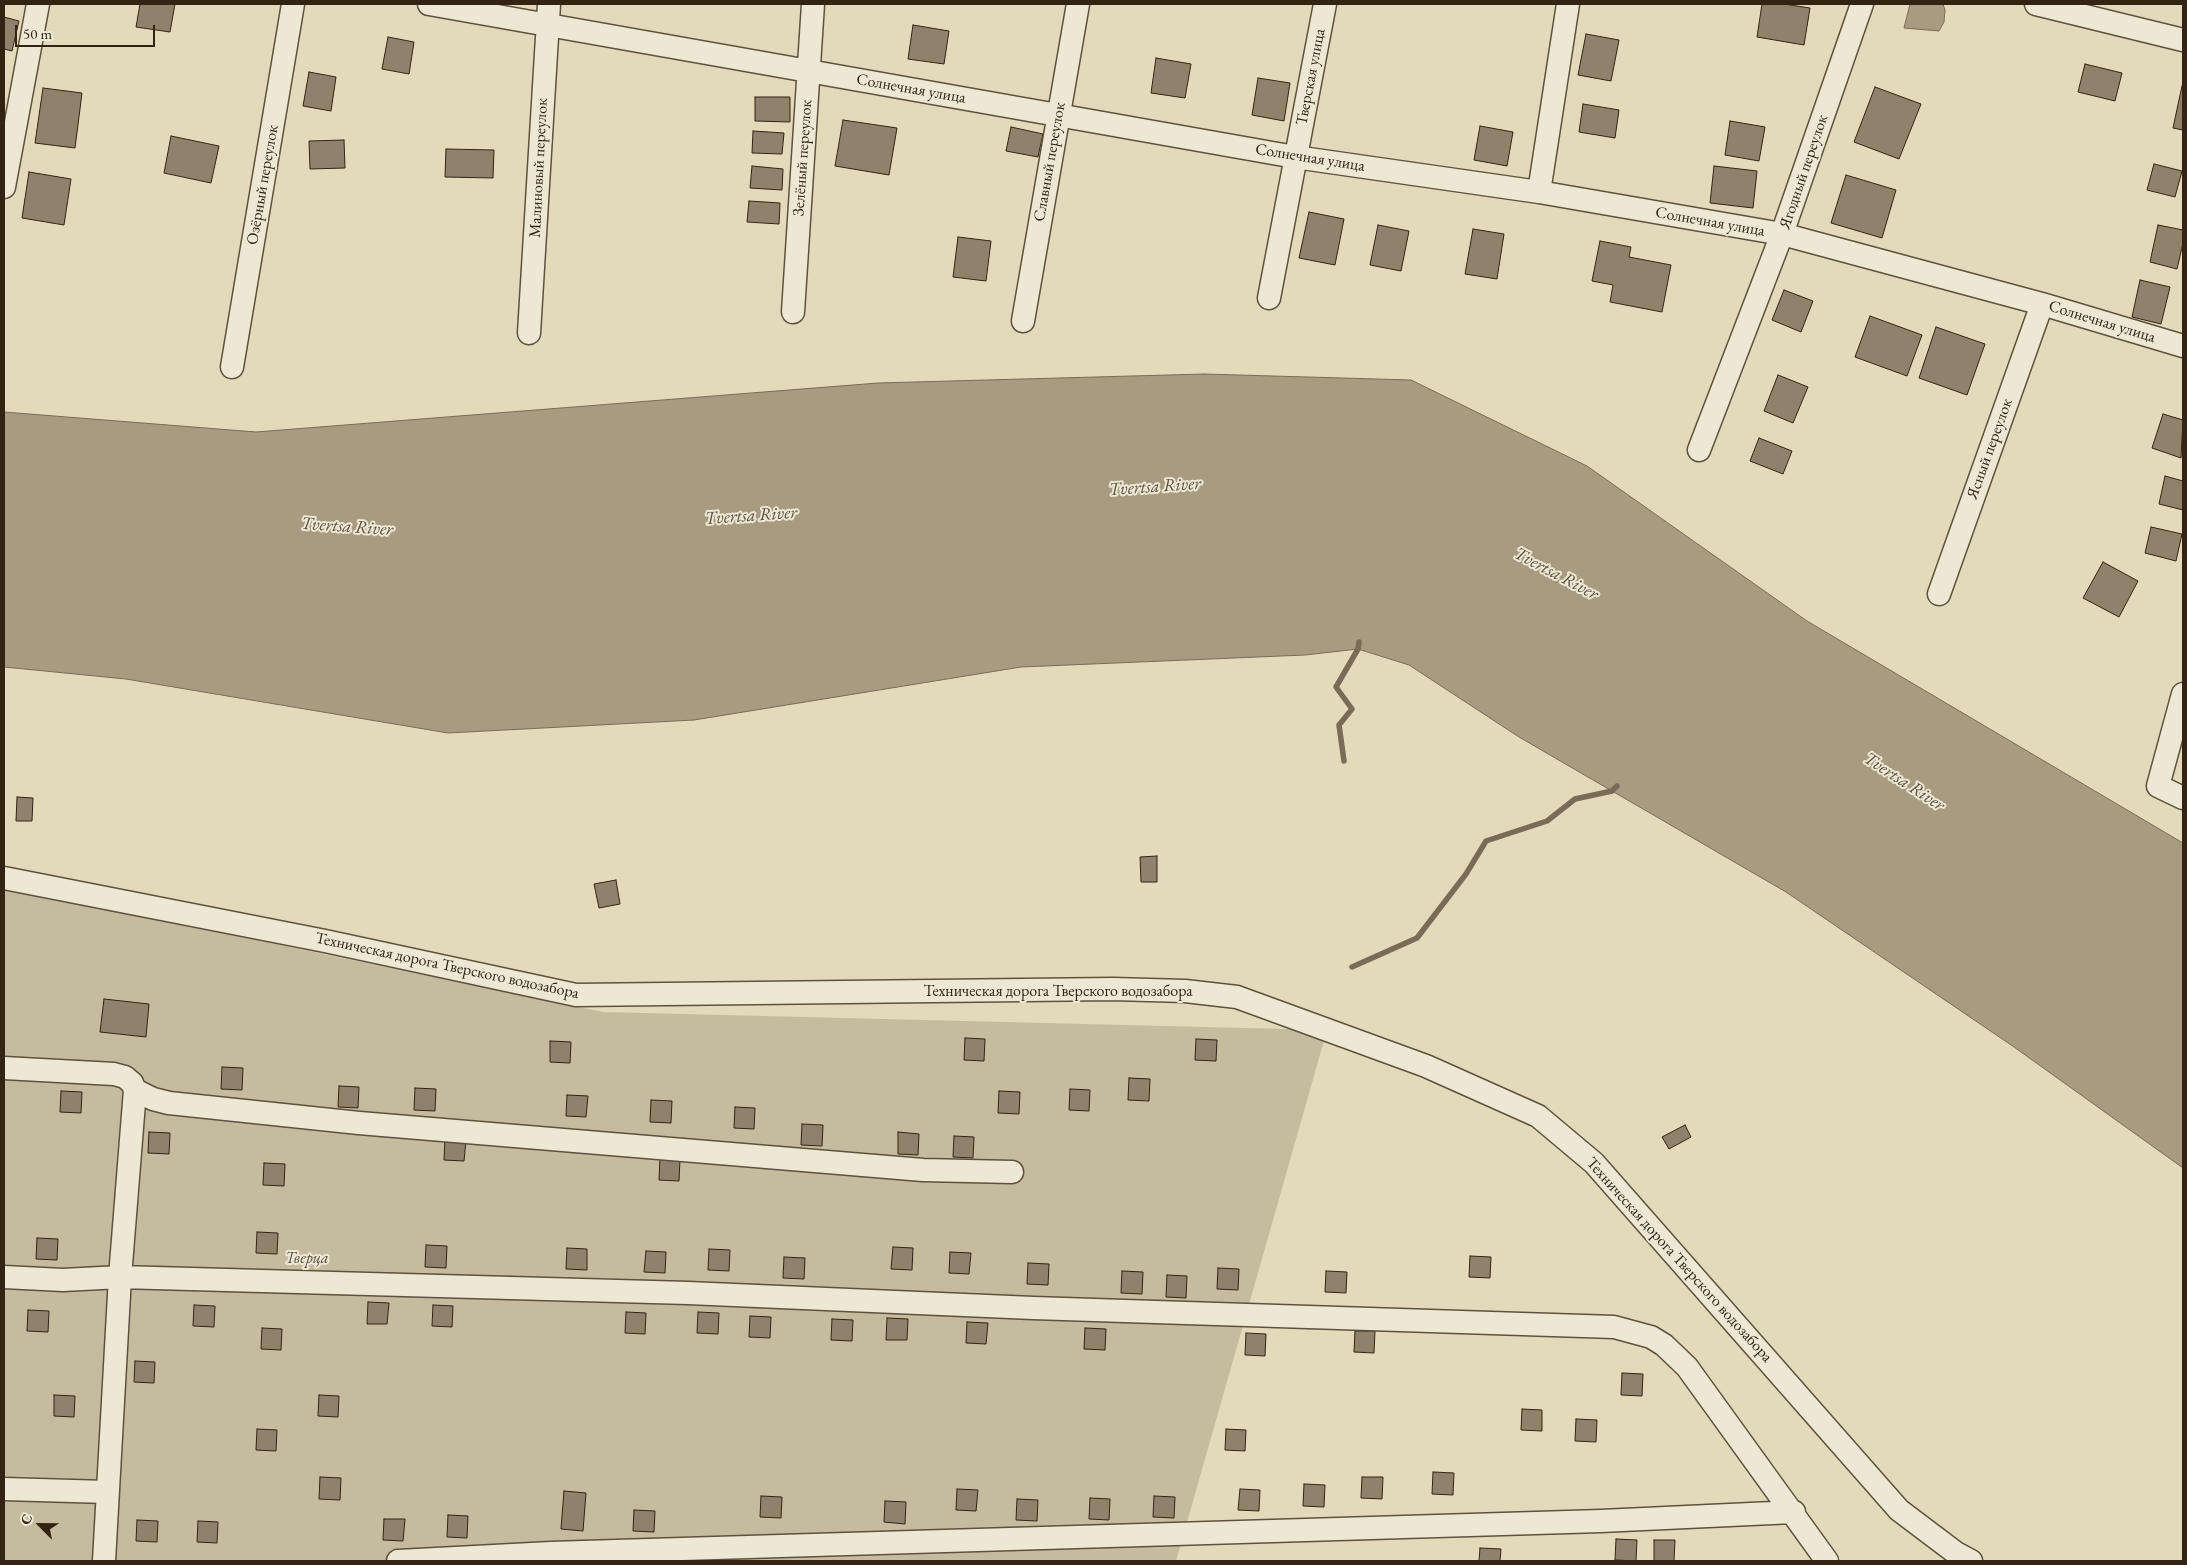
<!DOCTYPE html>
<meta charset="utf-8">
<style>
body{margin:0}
#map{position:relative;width:2187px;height:1565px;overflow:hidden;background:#e3dabb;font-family:"EB Garamond",serif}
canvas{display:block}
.frame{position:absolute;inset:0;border:5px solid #322413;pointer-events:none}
.north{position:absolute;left:15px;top:1500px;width:50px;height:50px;-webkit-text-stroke:4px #ede7d3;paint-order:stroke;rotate:293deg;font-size:14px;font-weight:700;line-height:20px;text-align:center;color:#322413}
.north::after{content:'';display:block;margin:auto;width:18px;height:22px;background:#322413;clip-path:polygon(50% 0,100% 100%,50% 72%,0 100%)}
.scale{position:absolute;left:15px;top:25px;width:140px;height:22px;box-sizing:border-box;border:2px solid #322413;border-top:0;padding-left:6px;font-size:15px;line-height:18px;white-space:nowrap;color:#322413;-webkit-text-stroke:4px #ede7d3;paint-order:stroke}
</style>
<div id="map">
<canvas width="2187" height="1565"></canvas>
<div class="frame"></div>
<div class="north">С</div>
<div class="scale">50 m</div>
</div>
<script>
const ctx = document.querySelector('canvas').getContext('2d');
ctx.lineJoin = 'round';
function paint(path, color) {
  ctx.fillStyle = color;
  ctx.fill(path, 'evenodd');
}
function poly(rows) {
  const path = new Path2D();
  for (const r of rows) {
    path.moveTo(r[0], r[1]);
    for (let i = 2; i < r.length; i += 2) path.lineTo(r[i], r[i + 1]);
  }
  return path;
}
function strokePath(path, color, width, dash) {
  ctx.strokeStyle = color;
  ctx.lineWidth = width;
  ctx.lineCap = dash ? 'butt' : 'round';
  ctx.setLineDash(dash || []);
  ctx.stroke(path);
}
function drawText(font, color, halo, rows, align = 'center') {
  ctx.font = font + ' "EB Garamond",serif';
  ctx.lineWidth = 4;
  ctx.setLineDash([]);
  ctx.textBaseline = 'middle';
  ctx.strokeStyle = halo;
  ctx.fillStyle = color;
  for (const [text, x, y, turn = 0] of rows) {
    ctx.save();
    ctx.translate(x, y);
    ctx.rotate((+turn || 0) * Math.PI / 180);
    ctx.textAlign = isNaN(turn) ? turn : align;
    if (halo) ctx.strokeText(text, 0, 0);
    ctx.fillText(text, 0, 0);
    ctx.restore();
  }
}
paint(poly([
 [4,888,603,1012,1327,1030,1176,1561,4,1561]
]), '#c5bb9e');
const water = poly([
 [1910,4,1943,4,1945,10,1944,22,1939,31,1904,28,1910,4],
 [1204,374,1411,380,1587,466,1807,621,2183,843,2183,1168,2014,1047,1786,892,1519,737,1409,665,1358,649,1305,655,1021,667,694,720,448,733,126,679,4,667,4,412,256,432,878,383,1204,374]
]);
paint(water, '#a79c82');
strokePath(water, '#786c56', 1);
strokePath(poly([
 [1344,761,1339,725,1352,709,1336,687,1358,649,1359,642],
 [1352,967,1417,938,1466,874,1486,841,1547,821,1575,799,1612,791,1617,786]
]), '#786c56', 5.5);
const building = poly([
 [140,4,175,4,170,32,136,27,140,4],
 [1762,4,1784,4,1810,8,1804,45,1757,37,1762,4],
 [4,17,19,21,12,51,4,49,4,17],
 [913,25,949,31,944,64,908,59,913,25],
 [1586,34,1619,40,1611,81,1578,75,1586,34],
 [388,37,414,42,409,74,382,69,388,37],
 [1156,58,1191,64,1185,98,1151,93,1156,58],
 [2085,64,2122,73,2115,101,2078,92,2085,64],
 [309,72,336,77,331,111,303,106,309,72],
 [1258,78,1290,83,1284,121,1252,115,1258,78],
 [2182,86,2183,87,2183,130,2173,128,2182,86],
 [1875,87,1921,104,1899,159,1854,142,1875,87],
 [43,88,82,93,75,148,35,143,43,88],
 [755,97,790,97,790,122,755,121,755,97],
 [1583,104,1619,110,1615,138,1579,132,1583,104],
 [843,120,897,128,889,175,835,166,843,120],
 [1730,121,1765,127,1759,161,1725,155,1730,121],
 [1480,126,1513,132,1507,166,1474,160,1480,126],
 [1011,127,1043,134,1038,157,1006,151,1011,127],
 [753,131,784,133,782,154,752,153,753,131],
 [171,136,219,146,211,183,164,173,171,136],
 [344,140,345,168,310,169,309,141,344,140],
 [446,149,494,150,493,178,445,177,446,149],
 [2154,164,2182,171,2175,197,2147,190,2154,164],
 [752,166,783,169,782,190,750,188,752,166],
 [1714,166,1757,171,1753,208,1710,203,1714,166],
 [29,172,71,179,64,225,22,218,29,172],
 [1846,175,1896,190,1882,238,1831,223,1846,175],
 [749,201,780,203,779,224,747,222,749,201],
 [1309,212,1344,219,1335,265,1299,258,1309,212],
 [1378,225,1409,231,1401,271,1370,265,1378,225],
 [2158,225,2183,230,2183,243,2177,269,2150,262,2158,225],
 [1473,229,1504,234,1497,279,1465,274,1473,229],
 [958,237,991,241,986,281,953,277,958,237],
 [1600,241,1631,247,1629,257,1671,265,1662,312,1610,302,1613,285,1592,281,1600,241],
 [2140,280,2170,287,2161,324,2132,317,2140,280],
 [1784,290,1813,301,1801,332,1772,320,1784,290],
 [1870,316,1922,335,1907,376,1855,357,1870,316],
 [1936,327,1985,344,1967,395,1919,378,1936,327],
 [1778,375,1808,387,1793,423,1764,411,1778,375],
 [2163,414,2183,420,2181,458,2152,448,2163,414],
 [1759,438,1792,451,1783,474,1750,461,1759,438],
 [2165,476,2183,481,2183,510,2159,504,2165,476],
 [2151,527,2182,534,2176,561,2145,553,2151,527],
 [2103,562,2138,581,2119,617,2083,598,2103,562],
 [17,797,33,798,32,821,16,821,17,797],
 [1157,856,1157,882,1141,882,1140,857,1157,856],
 [616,880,620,904,599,908,594,884,616,880],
 [104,999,149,1004,146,1037,100,1032,104,999],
 [965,1038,985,1039,984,1061,964,1060,965,1038],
 [1196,1039,1217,1040,1216,1061,1195,1060,1196,1039],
 [550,1041,571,1042,570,1063,550,1062,550,1041],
 [222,1067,243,1068,242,1090,221,1089,222,1067],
 [1129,1078,1150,1079,1149,1101,1128,1100,1129,1078],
 [339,1086,359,1087,358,1108,338,1107,339,1086],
 [415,1088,436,1089,435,1111,414,1110,415,1088],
 [1070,1089,1090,1090,1089,1111,1069,1110,1070,1089],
 [61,1091,82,1092,81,1113,60,1112,61,1091],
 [999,1091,1020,1092,1019,1114,998,1113,999,1091],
 [567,1095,588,1096,586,1117,566,1116,567,1095],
 [651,1100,672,1101,671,1123,650,1122,651,1100],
 [735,1107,755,1108,754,1129,734,1128,735,1107],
 [802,1124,823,1125,822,1146,801,1145,802,1124],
 [1685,1125,1691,1137,1669,1149,1662,1137,1685,1125],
 [149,1132,170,1133,169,1154,148,1153,149,1132],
 [898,1132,919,1134,918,1155,898,1154,898,1132],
 [954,1136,974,1137,973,1158,953,1157,954,1136],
 [445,1138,466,1140,464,1161,444,1160,445,1138],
 [660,1158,680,1159,679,1181,659,1180,660,1158],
 [264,1163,285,1164,284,1186,263,1185,264,1163],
 [257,1232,278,1233,277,1254,256,1253,257,1232],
 [37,1238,58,1239,57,1260,36,1259,37,1238],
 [426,1245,447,1246,446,1268,425,1267,426,1245],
 [893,1247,913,1248,912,1270,891,1269,893,1247],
 [567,1248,587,1249,587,1270,566,1269,567,1248],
 [709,1249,730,1250,729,1271,708,1270,709,1249],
 [646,1251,666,1252,665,1273,644,1272,646,1251],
 [950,1252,971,1253,969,1274,949,1273,950,1252],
 [1470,1256,1491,1257,1490,1278,1469,1277,1470,1256],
 [784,1257,805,1258,804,1279,783,1278,784,1257],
 [1028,1263,1049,1264,1048,1285,1027,1284,1028,1263],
 [1218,1268,1239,1269,1238,1290,1217,1289,1218,1268],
 [1122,1271,1143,1272,1142,1294,1121,1293,1122,1271],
 [1326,1271,1347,1272,1346,1293,1325,1292,1326,1271],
 [1167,1275,1187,1276,1186,1298,1166,1297,1167,1275],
 [368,1302,389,1303,387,1324,367,1324,368,1302],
 [194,1305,215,1306,214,1327,193,1326,194,1305],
 [433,1305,453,1306,452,1327,432,1326,433,1305],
 [28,1310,49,1311,48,1332,27,1331,28,1310],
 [626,1312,646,1313,645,1334,625,1333,626,1312],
 [698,1312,719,1313,718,1334,697,1333,698,1312],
 [750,1316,771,1317,770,1338,749,1337,750,1316],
 [887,1318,908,1319,907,1340,886,1340,887,1318],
 [832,1319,853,1320,852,1341,831,1340,832,1319],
 [967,1322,988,1323,986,1344,966,1343,967,1322],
 [262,1328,282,1329,281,1350,261,1349,262,1328],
 [1085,1328,1106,1329,1105,1350,1084,1349,1085,1328],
 [1355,1331,1375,1331,1374,1353,1354,1352,1355,1331],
 [1246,1333,1266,1334,1265,1356,1245,1355,1246,1333],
 [135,1361,155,1362,154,1383,134,1382,135,1361],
 [1622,1373,1643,1374,1642,1396,1621,1395,1622,1373],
 [54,1395,75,1396,74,1417,54,1416,54,1395],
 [319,1395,339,1396,338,1417,318,1416,319,1395],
 [1522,1409,1542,1410,1542,1431,1521,1430,1522,1409],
 [1576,1419,1597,1420,1596,1442,1575,1441,1576,1419],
 [257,1429,277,1430,276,1451,256,1450,257,1429],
 [1226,1429,1246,1430,1245,1451,1225,1450,1226,1429],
 [1433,1472,1454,1473,1453,1495,1432,1494,1433,1472],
 [320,1477,341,1478,340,1500,319,1499,320,1477],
 [1362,1477,1383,1477,1382,1499,1361,1498,1362,1477],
 [1304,1484,1325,1485,1324,1507,1303,1506,1304,1484],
 [957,1489,978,1490,976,1511,956,1510,957,1489],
 [1240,1489,1260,1490,1259,1511,1238,1510,1240,1489],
 [564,1491,586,1493,583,1531,561,1529,564,1491],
 [761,1496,782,1497,781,1518,760,1517,761,1496],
 [1154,1496,1175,1497,1174,1518,1153,1517,1154,1496],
 [1090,1498,1110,1499,1109,1520,1089,1519,1090,1498],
 [1017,1499,1038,1500,1037,1521,1016,1520,1017,1499],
 [885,1501,906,1502,905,1524,884,1522,885,1501],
 [634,1510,655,1511,654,1532,633,1531,634,1510],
 [448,1515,468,1516,467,1538,447,1537,448,1515],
 [384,1519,405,1519,403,1541,383,1540,384,1519],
 [137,1520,158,1521,157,1542,136,1541,137,1520],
 [198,1521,218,1522,217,1543,197,1542,198,1521],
 [1616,1539,1637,1540,1636,1561,1615,1560,1616,1539],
 [1654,1540,1675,1540,1674,1561,1654,1561,1654,1540],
 [1480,1548,1501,1549,1500,1561,1479,1561,1480,1548]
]);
paint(building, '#8e836a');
strokePath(building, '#322413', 1);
const minor = poly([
 [429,4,1295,157,1539,192,1782,234,2042,304,2183,346],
 [2036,4,2183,40],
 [4,187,38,4],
 [1539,192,1568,4],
 [1269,298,1325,4],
 [793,312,813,4],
 [1023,321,1078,4],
 [529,333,549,4],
 [232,367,293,4],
 [1699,450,1782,234,1862,4],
 [1939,594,2042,304],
 [2183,694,2158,786,2183,798],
 [4,878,325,941,576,995,1113,989,1185,991,1237,997,1426,1066,1538,1116,1594,1163,1899,1510,1956,1553,1971,1561],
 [4,1068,114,1074,125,1077,132,1083,135,1090,120,1277,104,1561],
 [135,1090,153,1099,169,1103,359,1123,923,1170,1012,1172],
 [4,1277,63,1280,120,1277,688,1293,1033,1308,1614,1327,1651,1337,1664,1345,1687,1367,1827,1561],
 [4,1489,107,1492],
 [398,1561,551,1553,1601,1521,1794,1512]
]);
strokePath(minor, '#5e523d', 25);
strokePath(minor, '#ede7d3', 22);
drawText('16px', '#322413', '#ede7d3', [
 ["Тверская улица",1311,77,-79],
 ["Солнечная улица",911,89,10],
 ["Зелёный переулок",803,158,-86],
 ["Солнечная улица",1310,158,9],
 ["Славный переулок",1050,162,-80],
 ["Малиновый переулок",539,168,-87],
 ["Ягодный переулок",1804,172,-71],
 ["Озёрный переулок",263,185,-80],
 ["Солнечная улица",1710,222,10],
 ["Солнечная улица",2102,322,17],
 ["Ясный переулок",1990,449,-70],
 ["Техническая дорога Тверского водозабора",447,966,12],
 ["Техническая дорога Тверского водозабора",1058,992],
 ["Техническая дорога Тверского водозабора",1679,1260,48]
]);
drawText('italic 16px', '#574a36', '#ede7d3', [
 ["Тверца",307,1259]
]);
drawText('italic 18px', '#5b4e3a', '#ede7d3', [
 ["Tvertsa River",1155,487,-4],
 ["Tvertsa River",751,516,-4],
 ["Tvertsa River",347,527,4],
 ["Tvertsa River",1556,574,28],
 ["Tvertsa River",1904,782,33]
]);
</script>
